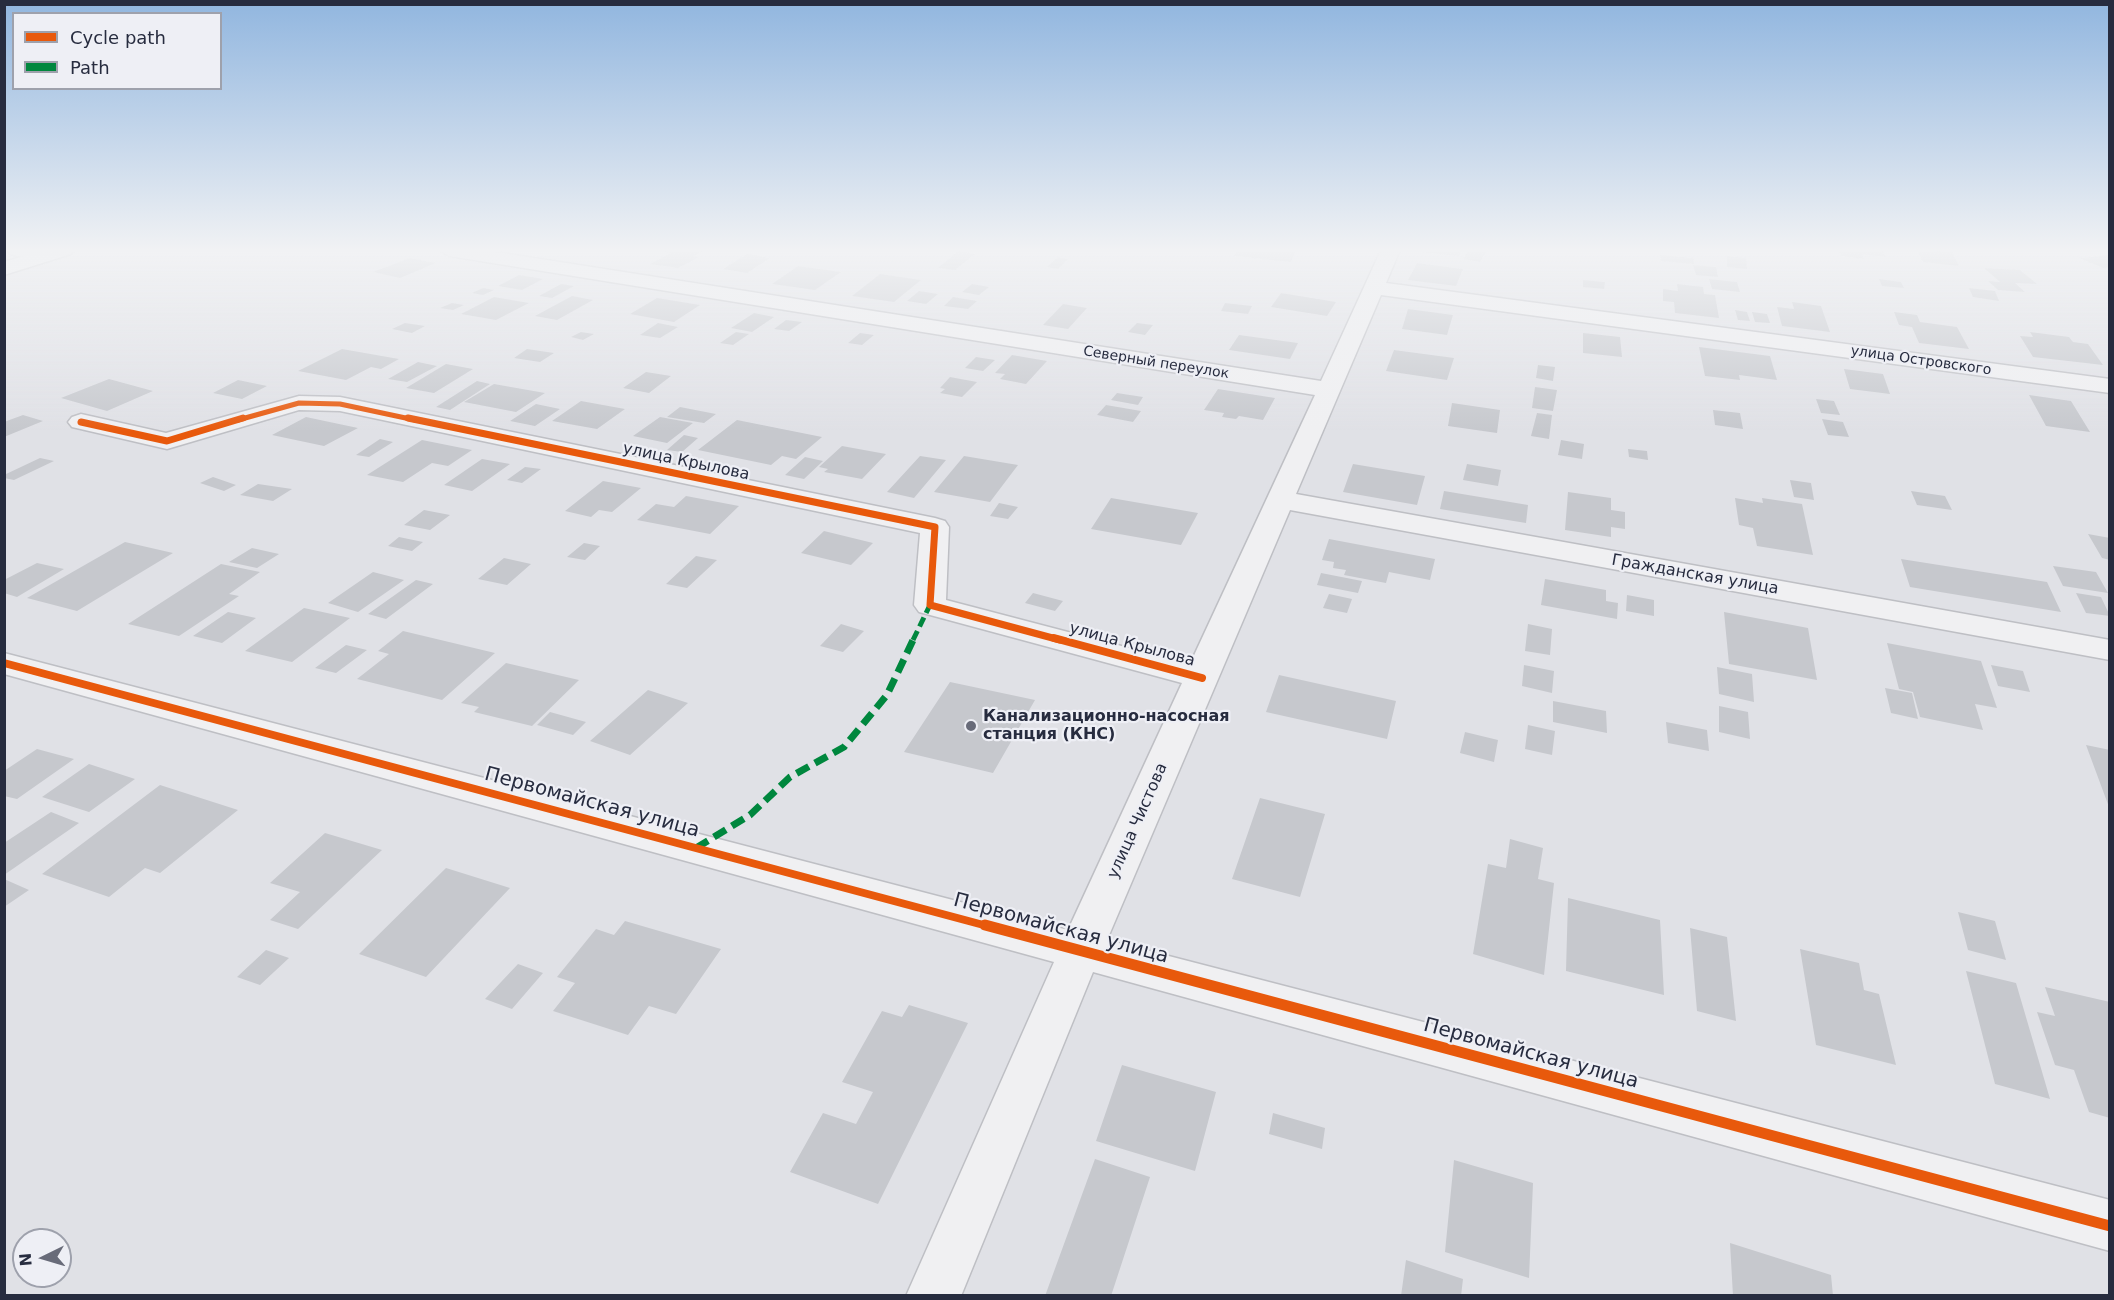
<!DOCTYPE html>
<meta charset="utf-8">
<style>
body{margin:0}
#map{position:relative;width:2114px;height:1300px;overflow:hidden;background:#e0e1e6;font-family:"DejaVu Sans",sans-serif}
canvas{display:block}
.frame{position:absolute;inset:0;border:6px solid #272c3f;pointer-events:none}
.legend{position:absolute;left:12px;top:12px;width:210px;height:78px;box-sizing:border-box;background:#eeeff5;border:2px solid #9ea1ac;margin:0;padding:8px 10px;list-style:none;font-size:18px;color:#272c3f}
.legend li{display:flex;align-items:center;gap:12px;height:30px}
.legend b{width:30px;border:2px solid #9ea1ac}
.north{position:absolute;left:12px;top:1228px;width:60px;height:60px;box-sizing:border-box;background:#eeeff5;border:2px solid #9ea1ac;border-radius:50%;rotate:265deg;font-size:16px;font-weight:700;line-height:24px;text-align:center;color:#272c3f}
.north::after{content:'';display:block;margin:auto;width:21px;height:27px;background:#686b79;clip-path:polygon(50% 0,100% 100%,50% 72%,0 100%)}
</style>
<div id="map">
<canvas width="2114" height="1300"></canvas>
<div class="frame"></div>
<ul class="legend">
<li><b style="height:8px;background:#e8590c"></b>Cycle path</li>
<li><b style="height:8px;background:#00873e"></b>Path</li>
</ul>
<div class="north">N</div>
</div>
<script>
const ctx = document.querySelector('canvas').getContext('2d');
ctx.lineJoin = 'round';
function paint(path, color) {
  ctx.fillStyle = color;
  ctx.fill(path, 'evenodd');
}
function poly(rows) {
  const path = new Path2D();
  for (const r of rows) {
    path.moveTo(r[0], r[1]);
    for (let i = 2; i < r.length; i += 2) path.lineTo(r[i], r[i + 1]);
  }
  return path;
}
function strokePath(path, color, width, dash) {
  ctx.strokeStyle = color;
  ctx.lineWidth = width;
  ctx.lineCap = dash ? 'butt' : 'round';
  ctx.setLineDash(dash || []);
  ctx.stroke(path);
}
function drawText(font, color, halo, rows, align = 'center') {
  ctx.font = font + ' "DejaVu Sans",sans-serif';
  ctx.lineWidth = 4.5;
  ctx.setLineDash([]);
  ctx.textBaseline = 'middle';
  ctx.strokeStyle = halo;
  ctx.fillStyle = color;
  for (const [text, x, y, turn = 0] of rows) {
    ctx.save();
    ctx.translate(x, y);
    ctx.rotate((+turn || 0) * Math.PI / 180);
    ctx.textAlign = isNaN(turn) ? turn : align;
    if (halo) ctx.strokeText(text, 0, 0);
    ctx.fillText(text, 0, 0);
    ctx.restore();
  }
}
paint(poly([
 [666,250,705,250,693,256,699,257,678,268,650,264,671,253,663,251],
 [1238,250,1296,250,1291,262,1234,256],
 [1423,250,1462,250,1459,256,1422,252],
 [1469,250,1487,250,1480,262,1463,259],
 [1839,250,1882,250,1885,257,1862,254,1864,259,1841,256],
 [1917,250,1952,252,1959,266,1923,262],
 [958,251,975,254,955,270,938,268],
 [747,254,770,258,747,273,723,269],
 [1660,255,1693,258,1694,264,1661,261],
 [2110,255,2110,267,2103,268,2079,258],
 [1727,256,1746,258,1747,269,1727,267],
 [1058,257,1068,259,1058,269,1047,267],
 [410,258,436,263,400,278,373,272],
 [1417,263,1463,269,1456,286,1408,280],
 [1693,265,1716,267,1718,277,1696,275],
 [798,266,841,272,815,290,772,284],
 [1984,268,2020,270,2037,284,2015,283,2025,292,1998,290,1988,281,2000,282],
 [880,274,921,280,894,302,852,296],
 [519,275,543,279,522,290,498,286],
 [1709,279,1737,282,1740,292,1712,289],
 [1879,279,1901,282,1904,288,1882,286],
 [1583,280,1605,282,1604,289,1583,287],
 [561,284,574,286,552,298,539,296],
 [972,284,989,287,979,295,962,292],
 [1677,284,1703,287,1704,294,1715,295,1719,318,1675,313,1674,302,1663,301,1663,289,1678,291],
 [483,288,494,290,483,295,472,293],
 [1969,288,1995,291,1999,301,1973,297],
 [919,291,938,294,926,304,907,301],
 [1281,293,1336,302,1327,316,1271,307],
 [572,296,593,300,557,320,535,316],
 [494,297,529,303,496,320,461,314],
 [953,297,977,301,968,309,944,306],
 [657,298,700,305,674,322,630,314],
 [1792,302,1821,306,1830,332,1782,326,1777,307,1794,309],
 [452,303,464,305,453,310,440,308],
 [1225,303,1252,306,1248,314,1221,311],
 [1063,304,1087,308,1068,329,1043,325],
 [1408,309,1453,315,1447,335,1402,329],
 [1735,310,1747,312,1750,321,1738,320],
 [1752,312,1767,314,1770,323,1755,322],
 [1894,312,1917,315,1920,322,1957,327,1969,349,1919,343,1912,327,1899,325],
 [754,313,774,317,752,332,731,328],
 [786,320,802,322,789,331,774,329],
 [405,323,425,326,412,333,392,329],
 [658,323,678,327,660,338,640,335],
 [1137,323,1153,325,1145,335,1128,332],
 [581,332,594,334,583,340,571,337],
 [736,332,749,334,733,345,720,343],
 [2030,332,2069,337,2073,342,2088,344,2103,365,2033,357,2020,336,2033,337],
 [860,333,874,335,862,345,848,343],
 [1583,333,1620,337,1622,357,1583,353],
 [1239,335,1298,343,1290,359,1229,350],
 [1699,347,1770,356,1777,380,1739,375,1740,380,1705,376],
 [342,349,399,359,381,369,371,367,346,380,298,371],
 [527,349,554,353,540,362,514,358],
 [1394,350,1454,358,1447,380,1386,371],
 [1012,355,1047,361,1026,384,1000,379,1005,374,995,373],
 [976,357,995,360,983,371,965,368],
 [418,362,437,366,407,382,388,379],
 [446,364,473,369,434,393,406,388],
 [1538,365,1555,367,1553,381,1536,378],
 [1844,369,1883,374,1890,394,1850,389],
 [646,372,671,376,649,393,623,388],
 [950,377,977,382,962,397,940,393,945,389,940,388],
 [109,379,153,391,107,411,61,398],
 [238,380,267,386,242,399,213,393],
 [477,381,490,384,450,410,436,407],
 [494,384,545,393,516,412,464,402],
 [1535,387,1557,390,1553,411,1532,408],
 [1218,389,1275,398,1263,420,1239,416,1236,419,1222,417,1224,413,1204,410],
 [1117,393,1143,397,1138,405,1111,400],
 [2029,395,2071,401,2090,432,2046,426],
 [1816,399,1834,401,1840,415,1821,413],
 [581,401,625,409,597,429,552,421],
 [1452,403,1500,410,1497,433,1448,426],
 [536,404,560,409,535,426,510,421],
 [1106,405,1141,411,1133,422,1097,415],
 [680,407,716,414,704,423,667,417],
 [1713,410,1740,413,1743,429,1715,425],
 [1537,413,1552,415,1549,439,1531,436],
 [23,415,43,421,4,437,4,422],
 [306,417,358,428,324,446,272,435],
 [660,417,693,423,667,443,633,436],
 [1822,419,1843,422,1849,437,1828,435],
 [737,420,822,437,796,459,782,456,771,465,698,450],
 [684,435,698,438,682,452,667,450],
 [380,439,393,442,369,457,356,455],
 [422,440,472,450,448,466,432,463,403,482,367,475],
 [1561,440,1584,444,1582,459,1558,455],
 [842,446,886,454,862,479,824,472,828,469,819,467],
 [1628,449,1647,451,1648,460,1629,457],
 [920,456,946,460,914,498,887,492],
 [964,456,1018,465,990,502,934,492],
 [805,457,823,461,804,479,785,475],
 [40,458,54,461,14,480,4,478,4,475],
 [482,459,510,464,472,491,444,485],
 [1353,464,1425,476,1417,505,1343,492],
 [1467,464,1501,470,1498,486,1463,480],
 [525,467,541,469,522,483,507,480],
 [213,477,236,485,224,491,200,483],
 [1790,480,1811,483,1814,500,1794,497],
 [603,481,641,488,612,512,599,510,591,517,565,511],
 [258,484,292,489,273,501,240,495],
 [1444,491,1528,505,1526,523,1440,509],
 [1911,491,1945,496,1952,510,1917,505],
 [1568,492,1611,498,1611,510,1625,512,1625,529,1611,527,1611,537,1565,530],
 [686,496,739,506,710,534,637,520,656,504,674,507],
 [1111,498,1198,513,1181,545,1091,529],
 [1735,498,1763,503,1762,498,1802,504,1813,555,1757,546,1753,528,1739,525],
 [999,503,1018,507,1008,519,990,516],
 [424,510,450,515,430,530,404,525],
 [824,531,873,543,851,565,801,553],
 [2088,534,2110,538,2110,560,2102,558],
 [399,537,423,542,412,551,388,546],
 [1329,539,1435,559,1430,580,1389,572,1386,583,1344,575,1346,570,1333,568,1334,562,1322,560],
 [125,542,173,553,77,611,27,598],
 [584,543,600,546,585,560,567,557],
 [252,548,279,554,257,568,229,562],
 [696,556,717,560,687,588,666,584],
 [504,558,531,564,507,585,478,579],
 [1901,559,2047,582,2061,612,1910,587],
 [37,563,64,569,17,597,4,593,4,580],
 [221,564,260,572,229,594,239,596,179,636,128,624],
 [2053,566,2096,572,2108,593,2063,586],
 [373,572,404,580,358,612,328,603],
 [1321,573,1362,581,1358,593,1317,585],
 [1545,579,1606,590,1606,601,1618,603,1617,619,1541,605],
 [416,580,433,584,386,619,368,614],
 [1033,593,1063,601,1055,611,1025,603],
 [2076,593,2101,597,2110,616,2086,613],
 [1329,594,1352,599,1347,613,1323,608],
 [1627,595,1654,600,1654,616,1626,611],
 [304,608,350,618,292,662,245,651],
 [228,612,256,618,222,643,193,636],
 [1724,612,1808,628,1817,680,1729,664],
 [841,624,864,631,843,652,820,646],
 [1528,624,1552,629,1550,655,1525,651],
 [403,631,495,653,442,700,357,679,389,654,378,651],
 [1887,643,1981,661,1997,708,1975,704,1983,730,1920,717,1913,692,1899,689],
 [346,645,367,650,336,673,315,668],
 [506,663,579,680,532,726,474,712,479,707,461,703],
 [1524,665,1554,671,1552,693,1522,686],
 [1991,665,2023,671,2030,692,1998,686],
 [1717,667,1752,674,1754,702,1719,694],
 [1279,675,1396,701,1387,739,1266,712],
 [950,682,1035,700,993,773,904,752],
 [1885,688,1912,693,1918,719,1891,713],
 [648,690,688,703,630,755,590,741],
 [1553,701,1606,711,1607,733,1553,722],
 [1719,706,1748,712,1750,739,1719,732],
 [550,712,586,722,573,735,537,725],
 [1666,722,1707,730,1709,751,1668,743],
 [1528,725,1555,731,1552,755,1525,749],
 [1465,732,1498,740,1494,762,1460,753],
 [2086,745,2110,750,2110,807,2109,807],
 [37,749,74,759,17,799,4,796,4,771],
 [89,764,135,779,89,812,42,797],
 [160,785,238,810,160,873,145,868,109,897,42,874],
 [1260,798,1325,814,1300,897,1232,879],
 [51,812,79,823,4,875,4,843],
 [325,833,382,850,298,929,270,920,300,892,270,883],
 [1510,839,1543,848,1538,879,1554,883,1544,975,1473,954,1488,864,1506,868],
 [446,868,510,888,426,977,359,954],
 [4,879,29,890,4,907],
 [1568,898,1660,920,1664,995,1566,971],
 [1958,912,1995,921,2006,960,1968,950],
 [625,921,721,949,676,1014,649,1006,628,1035,553,1011,575,983,557,977,596,929,614,935],
 [1690,928,1727,937,1736,1021,1697,1011],
 [1800,949,1859,963,1864,990,1879,994,1896,1065,1816,1045],
 [266,950,289,958,260,985,237,977],
 [518,964,543,973,512,1009,485,999],
 [1966,971,2016,983,2050,1099,1995,1084],
 [2045,987,2110,1002,2110,1118,2089,1112,2074,1070,2055,1065,2037,1012,2055,1016],
 [909,1005,968,1023,878,1204,790,1172,823,1113,856,1124,873,1092,842,1082,882,1011,902,1017],
 [1122,1065,1216,1092,1195,1171,1096,1141],
 [1273,1113,1325,1128,1322,1149,1269,1134],
 [1095,1159,1150,1177,1111,1296,1045,1296],
 [1454,1160,1533,1183,1529,1278,1445,1252],
 [1730,1243,1831,1275,1833,1296,1733,1296],
 [1406,1260,1463,1279,1461,1296,1401,1296]
]), '#c6c8cd');
const minor = poly([
 [8,250,57,250,61,254,51,260,17,256,10,254,8,250],
 [439,250,483,250,1321,381,1381,250,1400,250,1386,283,2110,379,2110,393,1381,295,1296,494,2110,640,2110,660,1290,510,1107,940,2110,1200,2110,1251,1093,972,961,1296,906,1296,1054,962,4,674,4,653,1068,930,1182,683,919,612,914,605,920,533,340,411,299,410,167,449,72,427,68,422,72,417,81,414,166,433,299,396,340,397,935,518,945,521,949,527,946,600,1190,664,1315,395,449,256,439,250]
]);
const major = poly([
 [45,250,74,250,71,254,4,275,4,262,45,250]
]);
strokePath(minor, '#bebfc4', 3);
strokePath(major, '#bdbec3', 3);
paint(minor, '#f0f0f2');
paint(major, '#f4f5f6');
strokePath(poly([
 [913,640,930,605]
]), '#00873e', 5, [10, 5]);
strokePath(poly([
 [696,848,750,815,790,777,844,747,887,695,914,638]
]), '#00873e', 7, [14, 7]);
strokePath(poly([
 [238,420,299,403,340,404,415,420]
]), '#e8590c', 5);
strokePath(poly([
 [408,418,935,527,930,605,1060,640],
 [81,422,167,441,243,418]
]), '#e8590c', 7);
strokePath(poly([
 [1054,638,1202,678],
 [4,663,991,927]
]), '#e8590c', 8);
strokePath(poly([
 [985,925,2110,1226]
]), '#e8590c', 11);
const sky = ctx.createLinearGradient(0, 0, 0, 432);
sky.addColorStop(0, '#91b6df');
sky.addColorStop(0.58, '#f1f2f4');
sky.addColorStop(1, '#f1f2f400');
ctx.fillStyle = sky;
ctx.fillRect(0, 0, 2114, 432);
for (const [x, y, r, color] of [
 [971,726,6,"#686b79"]
]) {
  const dot = new Path2D();
  dot.arc(x, y, r, 0, 2 * Math.PI);
  ctx.fillStyle = color;
  ctx.fill(dot);
  strokePath(dot, '#eeeff5', 2);
}
drawText('14px', '#272c3f', '#eeeff5', [
 ["улица Островского",1921,361,8],
 ["Северный переулок",1156,363,9]
]);
drawText('16px', '#272c3f', '#eeeff5', [
 ["улица Крылова",686,462,12],
 ["Гражданская улица",1695,575,10],
 ["улица Крылова",1132,645,15],
 ["улица Чистова",1138,821,-66]
]);
drawText('bold 16px', '#272c3f', '#eeeff5', [
 ["Канализационно-насосная",983,717],
 ["станция (КНС)",983,735]
], 'left');
drawText('20px', '#272c3f', '#eeeff5', [
 ["Первомайская улица",592,803,15],
 ["Первомайская улица",1061,929,15],
 ["Первомайская улица",1531,1054,15]
]);
</script>
